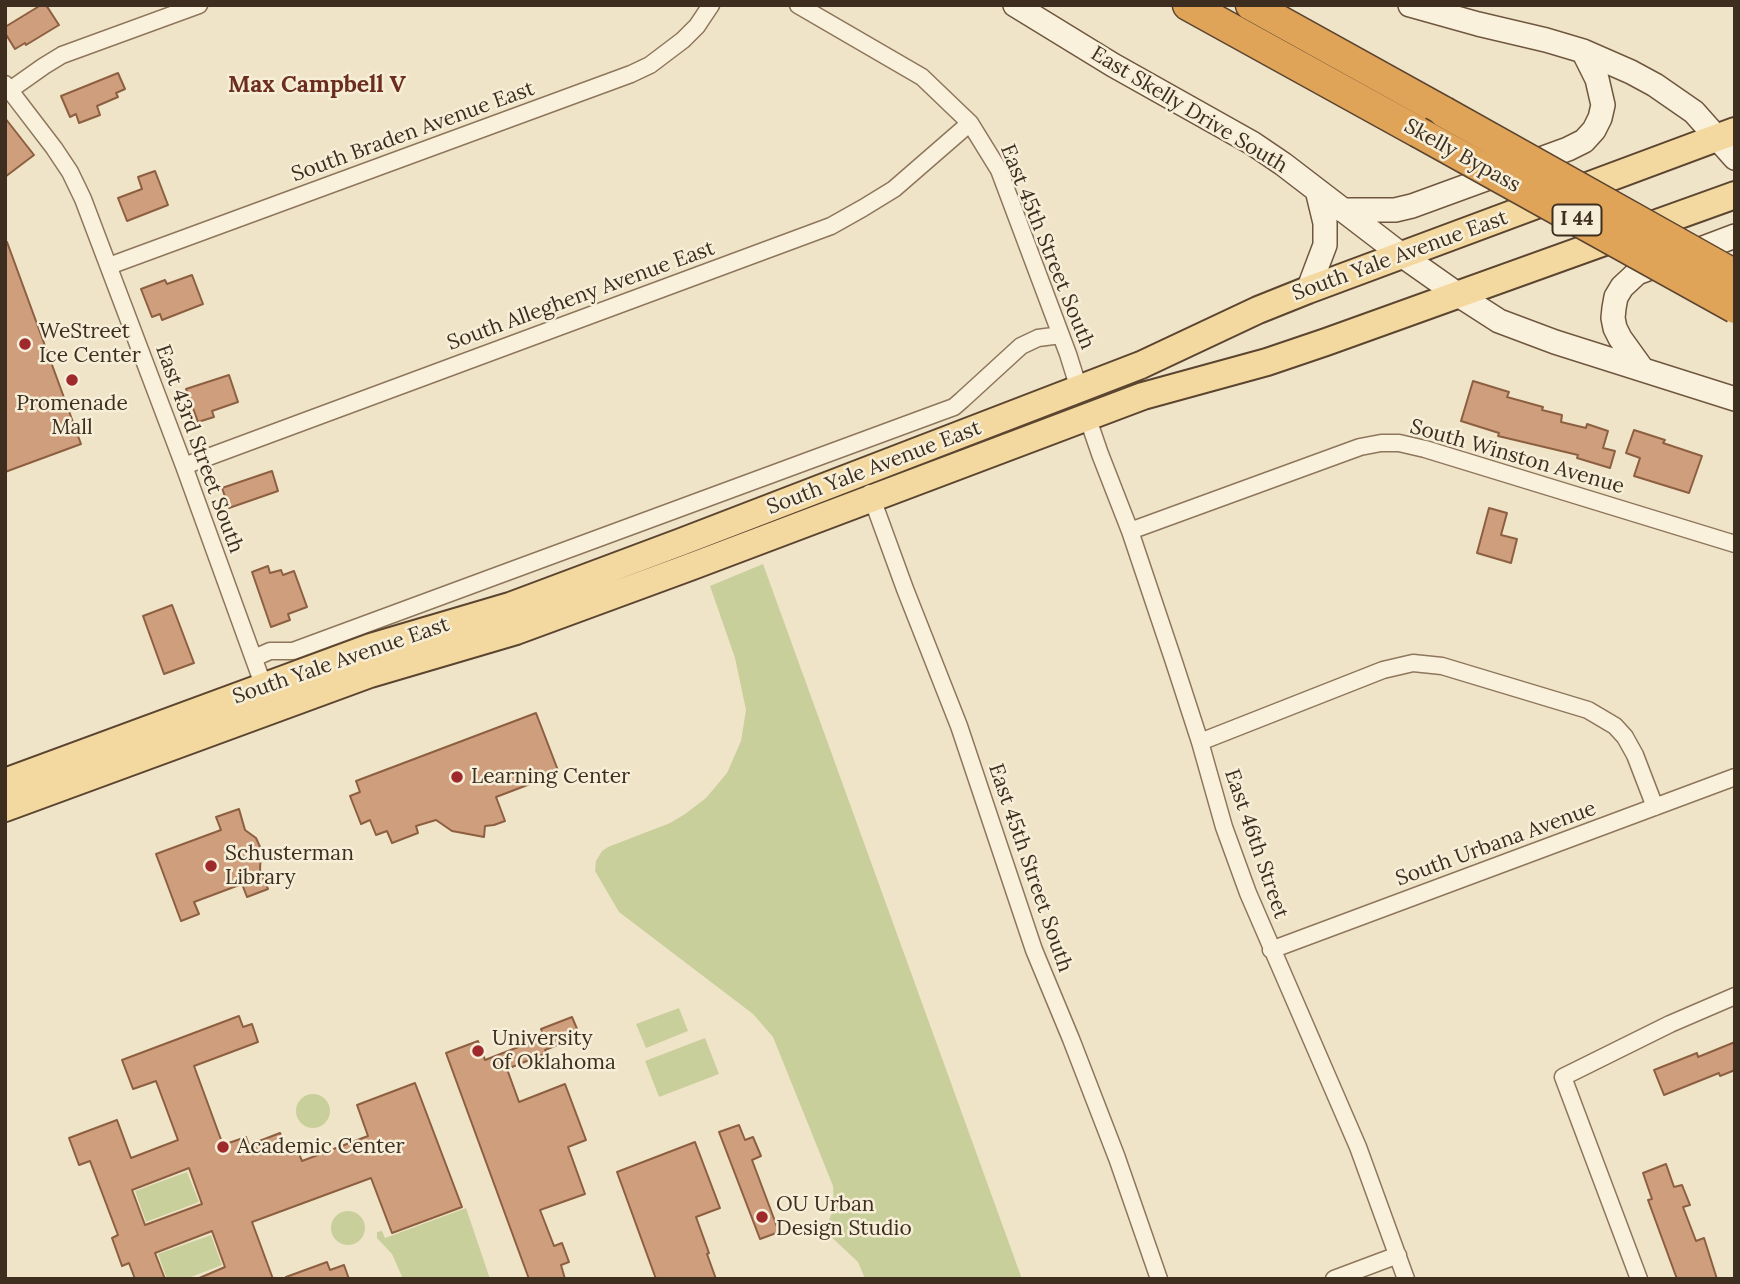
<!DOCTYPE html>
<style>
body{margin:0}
#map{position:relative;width:1740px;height:1284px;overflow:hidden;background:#f0e4c8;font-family:Lora,serif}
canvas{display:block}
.frame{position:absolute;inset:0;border:7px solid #3d2e20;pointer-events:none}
</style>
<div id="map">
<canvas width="1740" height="1284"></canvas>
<div class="frame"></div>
</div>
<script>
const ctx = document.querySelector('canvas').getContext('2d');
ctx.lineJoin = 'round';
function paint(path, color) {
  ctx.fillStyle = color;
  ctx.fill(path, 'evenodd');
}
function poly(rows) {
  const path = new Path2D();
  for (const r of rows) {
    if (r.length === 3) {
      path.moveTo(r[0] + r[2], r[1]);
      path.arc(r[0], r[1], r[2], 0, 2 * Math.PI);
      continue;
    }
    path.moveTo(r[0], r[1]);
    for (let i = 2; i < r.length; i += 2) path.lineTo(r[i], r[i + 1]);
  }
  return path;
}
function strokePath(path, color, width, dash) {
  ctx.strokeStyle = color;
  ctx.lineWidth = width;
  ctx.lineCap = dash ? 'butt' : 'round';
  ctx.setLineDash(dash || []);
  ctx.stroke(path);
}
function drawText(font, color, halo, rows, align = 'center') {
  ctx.font = font + ' Lora,serif';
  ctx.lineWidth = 5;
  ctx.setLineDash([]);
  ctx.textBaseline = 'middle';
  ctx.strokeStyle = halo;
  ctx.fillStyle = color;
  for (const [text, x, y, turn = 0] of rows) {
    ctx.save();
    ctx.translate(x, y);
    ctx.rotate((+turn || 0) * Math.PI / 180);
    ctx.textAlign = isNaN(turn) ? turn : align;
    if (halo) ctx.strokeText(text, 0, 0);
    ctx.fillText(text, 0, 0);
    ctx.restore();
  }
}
paint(poly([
 [763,564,1022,1279,865,1279,858,1262,825,1231,834,1207,833,1186,773,1037,753,1014,619,912,595,871,596,861,602,851,608,847,670,823,685,814,706,798,727,773,741,741,746,710,735,658,710,586],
 [679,1008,688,1031,646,1048,636,1024],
 [705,1038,719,1074,659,1097,645,1061],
 [313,1111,17],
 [187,1172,199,1202,146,1222,135,1191],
 [466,1208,490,1279,403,1279,392,1254,377,1238,377,1232,382,1231,385,1238],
 [348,1228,17],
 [211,1235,222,1265,186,1279,167,1279,158,1254]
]), '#c9cf9b');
const building = poly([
 [41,5,46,5,59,25,26,45,25,43,15,49,5,33,5,27,41,5],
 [118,73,125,89,116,93,118,97,97,106,100,115,79,123,76,114,70,117,61,96,118,73],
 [5,118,34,155,5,177,5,118],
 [155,171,168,205,127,221,118,198,142,189,138,177,155,171],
 [5,242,7,242,81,444,5,472,5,242],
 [192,275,203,304,162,320,160,314,152,317,141,289,165,280,167,284,192,275],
 [229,375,238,402,212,411,214,417,198,422,186,389,229,375],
 [1473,381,1509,392,1507,397,1543,407,1542,410,1562,415,1561,422,1586,428,1587,424,1608,431,1603,448,1615,451,1610,468,1577,458,1578,455,1498,436,1499,433,1461,421,1473,381],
 [1634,430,1665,440,1663,443,1702,456,1689,493,1634,476,1640,458,1626,453,1634,430],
 [272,471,278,491,229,508,222,488,272,471],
 [1489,508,1507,513,1501,535,1517,539,1511,563,1477,553,1489,508],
 [268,566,270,573,281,570,283,575,294,571,307,607,288,614,290,620,271,627,252,572,268,566],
 [172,605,194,663,164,674,143,616,172,605],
 [536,713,559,773,496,797,505,821,494,825,485,826,484,837,452,831,436,820,416,826,418,833,392,843,387,831,376,835,370,820,361,824,350,796,360,792,356,781,536,713],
 [239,809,245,830,256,838,261,849,260,870,268,889,247,897,242,884,194,902,199,914,181,921,156,854,221,830,216,817,239,809],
 [239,1016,243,1027,252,1024,258,1042,194,1066,223,1145,246,1137,249,1145,280,1133,286,1147,295,1144,302,1161,368,1136,357,1105,415,1083,462,1207,392,1233,371,1178,252,1222,273,1279,197,1279,225,1267,212,1231,155,1253,165,1279,135,1279,129,1263,122,1266,112,1238,118,1235,90,1161,79,1165,69,1138,117,1120,131,1158,178,1140,156,1081,133,1089,122,1060,239,1016],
 [189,1168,202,1204,145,1225,132,1190,189,1168],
 [572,1017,580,1036,545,1050,547,1053,507,1069,519,1102,565,1084,586,1140,568,1147,585,1194,540,1210,554,1246,562,1243,569,1262,561,1265,565,1279,529,1279,446,1053,478,1041,485,1060,544,1037,541,1029,572,1017],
 [1735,1042,1735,1070,1720,1076,1719,1073,1664,1095,1654,1070,1697,1053,1698,1057,1735,1042],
 [739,1125,745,1140,753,1137,761,1156,752,1160,779,1232,760,1239,719,1132,739,1125],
 [695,1142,720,1208,696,1217,709,1253,707,1254,716,1279,656,1279,617,1172,695,1142],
 [1666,1164,1674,1187,1682,1185,1690,1205,1683,1207,1696,1241,1704,1238,1717,1279,1677,1279,1648,1200,1652,1199,1643,1173,1666,1164],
 [327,1262,330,1270,344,1265,349,1279,286,1279,286,1277,327,1262]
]);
paint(building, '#cf9f7d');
strokePath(building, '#8d5f41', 2);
const street = poly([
 [798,5,922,77,970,123,999,170,1068,354,1079,389],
 [5,84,54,148,70,172,83,199,184,466,264,687],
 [10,90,44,66,62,55,199,5],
 [109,266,631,74,650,65,683,40,697,26,711,5],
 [1087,416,1100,454,1130,531,1174,662,1200,742,1224,827,1248,893,1358,1147,1406,1279],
 [184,466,831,226,863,208,894,189,970,123],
 [870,493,905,589,959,726,1034,950,1071,1039,1117,1158,1159,1279],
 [1130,531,1360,447,1381,443,1399,443,1425,449,1735,544],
 [254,658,270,651,293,651,943,411,954,407,962,400,1021,346,1038,338,1061,335],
 [1200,742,1383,670,1413,663,1442,666,1588,710,1615,726,1625,737,1635,755,1655,807],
 [1271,950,1735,777],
 [1334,1279,1398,1255],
 [1639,1279,1563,1077,1670,1024,1735,996]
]);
const secondary = poly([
 [1015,5,1113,65,1252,143,1283,164,1403,256,1457,294,1499,321,1555,342,1735,399],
 [1410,5,1478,24,1546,40,1583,51,1631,72,1655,85,1694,112,1735,158],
 [1342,210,1395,210,1412,206,1568,149,1584,141,1594,130,1600,118,1603,105,1597,79,1583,51],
 [1308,290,1325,245,1325,223,1317,190],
 [1643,370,1620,338,1615,328,1613,318,1614,308,1616,297,1622,287,1637,273,1735,236]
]);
const primary = poly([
 [5,782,371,647,510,606,681,542,1141,365,1258,310,1308,290,1735,131],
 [5,808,370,674,516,631,690,567,1143,396,1267,362,1326,342,1735,195]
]);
const highway = poly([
 [1188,5,1418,132],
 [1251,5,1444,112]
]);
strokePath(street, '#8d765c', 19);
strokePath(secondary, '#6f573f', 26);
strokePath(primary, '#5b4430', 30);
strokePath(highway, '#5b4430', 33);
strokePath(street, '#faf1dc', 16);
strokePath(secondary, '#faf1dc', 23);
strokePath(primary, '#f3d9a0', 26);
strokePath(highway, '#e0a458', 30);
const highwayBridge = poly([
 [1444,112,1735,275],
 [1418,132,1735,308]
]);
strokePath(highwayBridge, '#5b4430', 33, []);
strokePath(highwayBridge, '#e0a458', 30);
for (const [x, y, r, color] of [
 [25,344,7,"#9e2a2b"],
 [72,380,7,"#9e2a2b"],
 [457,777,7,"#9e2a2b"],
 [211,866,7,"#9e2a2b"],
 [478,1051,7,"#9e2a2b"],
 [223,1147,7,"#9e2a2b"],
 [762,1217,7,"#9e2a2b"]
]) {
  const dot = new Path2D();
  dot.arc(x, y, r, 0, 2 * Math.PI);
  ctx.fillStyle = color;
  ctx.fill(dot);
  strokePath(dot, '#f7eed8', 2.5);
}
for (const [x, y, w] of [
 [1577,220,49]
]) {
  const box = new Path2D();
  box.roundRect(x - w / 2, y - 15.5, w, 31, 5);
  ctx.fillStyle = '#f7eed8';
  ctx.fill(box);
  strokePath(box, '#3d2e20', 2);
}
drawText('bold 19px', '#3d2e20', null, [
 ["I 44",1577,220]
]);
drawText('21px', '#3d2e20', '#f7eed8', [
 ["East Skelly Drive South",1189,110,31],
 ["South Braden Avenue East",413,132,-20],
 ["Skelly Bypass",1462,156,29],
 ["East 45th Street South",1047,247,68],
 ["South Yale Avenue East",1400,256,-20],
 ["South Allegheny Avenue East",581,296,-20],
 ["East 43rd Street South",199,449,70],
 ["South Winston Avenue",1517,457,16],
 ["South Yale Avenue East",874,468,-21],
 ["South Yale Avenue East",341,661,-19],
 ["East 46th Street",1256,844,71],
 ["South Urbana Avenue",1496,844,-20],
 ["East 45th Street South",1030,868,71]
]);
drawText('21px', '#3d2e20', '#f7eed8', [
 ["WeStreet",39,332],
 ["Ice Center",39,356],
 ["Promenade",72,404,"center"],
 ["Mall",72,428,"center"],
 ["Learning Center",471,777],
 ["Schusterman",225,854],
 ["Library",225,878],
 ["University",492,1039],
 ["of Oklahoma",492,1063],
 ["Academic Center",237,1147],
 ["OU Urban",776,1205],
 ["Design Studio",776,1229]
], 'left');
drawText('bold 23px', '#6b2e1e', '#f7eed8', [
 ["Max Campbell V",317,85]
]);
</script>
